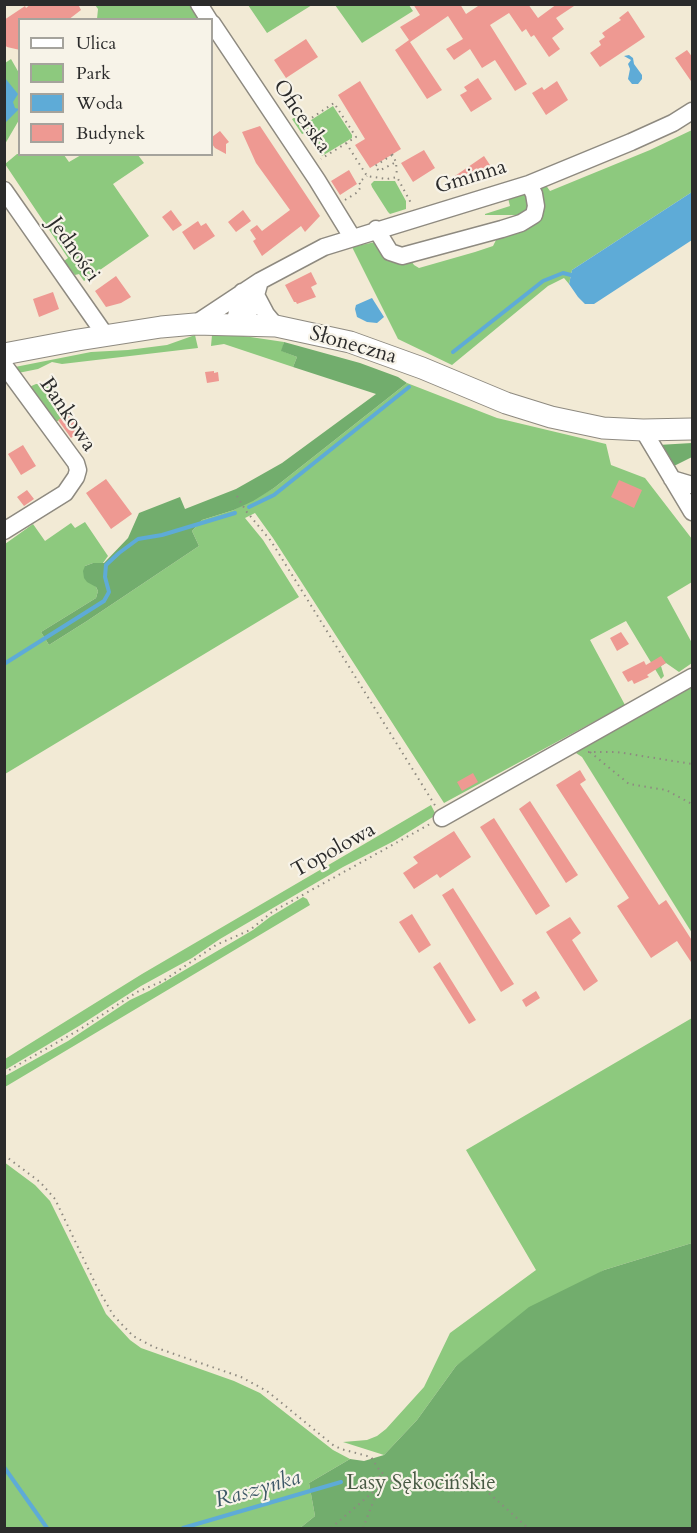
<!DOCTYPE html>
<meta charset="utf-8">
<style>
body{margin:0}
#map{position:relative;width:697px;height:1533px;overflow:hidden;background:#f2ead5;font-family:Cardo,serif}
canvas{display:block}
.frame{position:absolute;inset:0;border:6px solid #2b2b2b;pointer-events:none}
.legend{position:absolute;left:18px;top:18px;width:195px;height:138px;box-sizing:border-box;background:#f7f3e8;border:2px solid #a5a39c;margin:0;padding:8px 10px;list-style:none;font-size:18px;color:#2b2b2b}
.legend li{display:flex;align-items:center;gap:12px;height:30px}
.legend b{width:30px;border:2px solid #a5a39c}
</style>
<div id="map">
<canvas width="697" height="1533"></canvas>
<div class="frame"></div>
<ul class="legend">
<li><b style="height:8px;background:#fff"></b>Ulica</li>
<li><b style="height:16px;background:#8dc97e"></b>Park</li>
<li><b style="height:16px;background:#5eabd7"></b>Woda</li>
<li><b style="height:16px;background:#ee9992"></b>Budynek</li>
</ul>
</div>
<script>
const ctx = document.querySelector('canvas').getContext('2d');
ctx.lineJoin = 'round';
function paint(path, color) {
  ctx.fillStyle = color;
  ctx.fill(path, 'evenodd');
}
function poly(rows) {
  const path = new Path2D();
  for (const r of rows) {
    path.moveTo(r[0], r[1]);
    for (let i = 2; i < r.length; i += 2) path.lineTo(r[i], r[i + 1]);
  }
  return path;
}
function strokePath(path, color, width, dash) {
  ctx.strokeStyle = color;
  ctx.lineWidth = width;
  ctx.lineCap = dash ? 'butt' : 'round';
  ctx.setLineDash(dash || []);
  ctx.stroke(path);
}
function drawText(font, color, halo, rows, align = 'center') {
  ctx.font = font + ' Cardo,serif';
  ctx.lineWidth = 4.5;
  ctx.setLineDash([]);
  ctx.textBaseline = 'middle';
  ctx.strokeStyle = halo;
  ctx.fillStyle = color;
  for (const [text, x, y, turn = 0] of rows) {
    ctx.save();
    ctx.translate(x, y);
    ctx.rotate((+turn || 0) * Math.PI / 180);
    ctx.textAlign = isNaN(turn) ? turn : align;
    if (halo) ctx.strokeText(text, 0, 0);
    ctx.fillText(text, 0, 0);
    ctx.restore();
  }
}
paint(poly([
 [95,5,194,5,204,19,97,19,98,9],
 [248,5,312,5,267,33],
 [335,5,409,5,413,11,362,43],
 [11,59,19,73,19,120,5,144,5,63],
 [333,106,352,135,352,138,322,156,305,133,302,134,292,119,301,114,308,122],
 [692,130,692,192,572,270,569,284,564,278,548,286,452,365,398,339,352,247,375,242,412,262,414,265,419,268,475,252,493,246,496,240,534,221,540,191,545,184,550,191,650,150],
 [17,154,64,155,69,162,81,155,138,155,144,163,113,184,149,236,84,281,79,274,75,275,64,261,68,258,5,164],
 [374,181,395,181,406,201,406,209,390,214,388,212,372,187,371,184],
 [521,194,527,195,530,208,523,215,485,215,485,214,510,206,508,198],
 [195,335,198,348,62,364,52,362,38,369,18,373,15,367,91,352,128,350,167,345],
 [212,335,237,335,284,342,282,351,297,357,293,367,224,344,211,346],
 [407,383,497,418,606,444,611,465,645,478,692,539,692,582,667,597,692,643,692,663,679,672,666,663,661,666,664,676,661,679,626,621,590,640,625,705,444,803,273,538,255,513,245,518,263,540,299,597,5,774,5,544,33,524,45,541,71,523,75,528,85,522,108,556,103,563,93,563,85,566,98,591,96,598,41,632,49,645,87,621,199,546,192,531,202,520,234,510,274,488],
 [36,384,45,384,55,388,66,404,58,408,63,417,55,423,29,387],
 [692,684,692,933,582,757,573,751],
 [431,805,436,815,394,841,343,867,220,939,192,958,141,986,79,1026,5,1070,5,1059,142,974],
 [303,897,307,899,310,905,5,1087,5,1076,68,1041,130,1000,149,991,253,930,270,917],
 [692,1018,692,1243,604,1270,456,1366,417,1420,384,1455,343,1442,367,1440,377,1436,386,1429,424,1387,450,1333,536,1270,466,1150],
 [4,1162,35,1185,50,1201,106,1314,130,1340,141,1348,234,1381,260,1393,333,1450,350,1459,309,1483,315,1516,300,1528,5,1528]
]), '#8dc97e');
paint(poly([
 [284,342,360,363,398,377,407,383,274,488,253,501,234,510,202,520,192,531,199,546,87,621,49,645,41,632,96,598,98,591,96,587,87,582,84,578,83,571,85,566,93,563,104,563,128,538,139,513,180,497,185,509,236,489,282,463,376,394,293,367,297,357,281,351],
 [692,443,692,457,670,468,658,445],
 [692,1243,692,1528,300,1528,315,1516,309,1483,350,1459,364,1461,384,1455,417,1420,456,1366,529,1307,604,1270]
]), '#72ad6d');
paint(poly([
 [629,55,633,58,634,64,642,75,642,79,638,84,632,84,628,79,630,69,628,64,631,60,624,56],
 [5,78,18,94,13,102,15,108,19,109,5,123],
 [692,192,692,240,594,304,585,304,578,297,569,284,572,270],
 [372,298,384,317,377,323,367,322,357,317,355,309,356,305]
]), '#5eabd7');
strokePath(poly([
 [453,352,543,281,563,273,571,275],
 [249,507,274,495,409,387],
 [4,664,104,601,109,592,105,577,106,565,119,553,138,539,162,535,235,513],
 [4,1467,47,1528],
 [183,1528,341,1482]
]), '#5eabd7', 4);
paint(poly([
 [31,4,78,4,81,10,68,20,20,20,20,50,7,47,4,44,4,20,25,6,26,8],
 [413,4,460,4,466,14,481,4,528,4,538,18,557,4,577,4,556,18,564,29,552,38,560,49,549,57,534,35,531,37,526,29,522,32,509,13,490,25,527,84,515,91,495,60,482,68,470,49,454,60,446,49,463,39,448,16,410,42,442,90,427,99,395,50,409,40,400,27,420,15],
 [628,11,645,37,600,67,590,53,601,45,599,41,605,37,602,33,621,20,619,18],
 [306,39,318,57,286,78,274,60],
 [687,50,693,58,693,84,675,58],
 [478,78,492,99,471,112,460,95,467,91,464,87],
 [360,81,401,149,370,168,355,145,365,139,338,95],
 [557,81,568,100,546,115,532,93,542,87,544,90],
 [260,126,320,216,305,232,301,226,262,256,253,241,256,239,250,230,257,225,262,231,290,210,256,163,242,132],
 [220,131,229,142,226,144,226,154,215,148,212,144,212,137],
 [424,150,435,168,413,182,401,163],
 [484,156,492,168,460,189,452,178],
 [349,170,357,184,340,195,331,181],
 [171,210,182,225,173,231,162,217],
 [243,210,251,221,236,232,228,222],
 [198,221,201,226,206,223,215,236,194,250,182,232],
 [311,272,317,284,311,287,316,297,297,304,296,302,294,302,285,285],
 [116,276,131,297,121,303,106,307,95,291],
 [53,292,59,309,39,317,33,299],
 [214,371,214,373,218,372,219,381,207,383,205,372],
 [69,413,81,430,71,438,58,420],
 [23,445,36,466,21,475,8,454],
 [106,479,132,514,111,529,86,493],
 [619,480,642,490,634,508,611,497],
 [27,490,34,499,24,506,17,497],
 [621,632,629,644,617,651,610,638],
 [661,656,666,663,647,675,649,677,634,684,632,680,628,682,622,672,644,661,646,665],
 [580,770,586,780,580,784,659,905,666,900,693,942,693,965,677,941,651,958,617,906,629,898,556,785],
 [473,773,478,782,462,791,457,782],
 [530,801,578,875,566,883,519,809],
 [494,818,550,906,536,915,480,827],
 [454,831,471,857,440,878,437,874,414,889,403,873,418,863,413,857],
 [453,888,514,984,501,992,442,895],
 [412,914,431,945,419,953,399,922],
 [570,917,581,933,572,940,598,981,584,991,546,932],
 [440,962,476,1020,469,1024,433,967],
 [536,991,540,998,526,1007,522,1000]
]), '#ee9992');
const minor = poly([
 [199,4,209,20],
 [212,23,317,180,352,237],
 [4,190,106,336],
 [376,229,390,252,402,256,502,229,521,223,534,215,536,206,534,194,529,184],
 [242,292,236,316,239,324,247,317,256,295,260,281],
 [256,295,266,314,276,326],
 [195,324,260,281,324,247,529,184,631,142,673,123,692,111],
 [4,365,76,463,78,470,76,477,65,493,4,531],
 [643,430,692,512],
 [672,479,692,485],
 [442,818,692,677]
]);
const major = poly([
 [4,354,78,340,161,327,195,324,276,326,350,342,422,368,506,403,551,417,603,428,643,430,692,429]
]);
strokePath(minor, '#8e8a80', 19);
strokePath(major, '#8e8a80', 23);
strokePath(poly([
 [437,4,438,7],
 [307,121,334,103,356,137,321,159],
 [346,143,367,176,387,179,397,177,412,205],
 [392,154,396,162,397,177],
 [392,155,375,166,379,171,396,162],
 [345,200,358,192,361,186,359,182,367,176],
 [237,496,246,511,271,541,436,807],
 [588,752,617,752,692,764],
 [590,752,629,784,666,790,692,804],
 [4,1073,82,1028,137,992,163,981,216,945,250,930,272,912,430,824],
 [4,1155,40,1182,55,1199,96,1285,113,1315,133,1336,154,1347,241,1377,267,1391,333,1445,341,1449,371,1457,380,1471,401,1489,472,1478,528,1528],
 [331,1528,379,1487],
 [363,1528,379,1487,380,1472]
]), '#8e8a80', 2, [1.5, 4.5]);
strokePath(minor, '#fff', 16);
strokePath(major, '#fff', 21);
drawText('21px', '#2b2b2b', '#f7f3e8', [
 ["Oficerska",301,117,55],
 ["Gminna",471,178,-17],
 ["Jedności",73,250,55],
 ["Słoneczna",353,346,16],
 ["Bankowa",67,415,56],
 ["Topolowa",334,851,-29]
]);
drawText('21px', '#485a44', '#f7f3e8', [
 ["Lasy Sękocińskie",421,1484]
]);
drawText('italic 22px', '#3d5867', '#f7f3e8', [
 ["Raszynka",258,1490,-16]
]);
</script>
